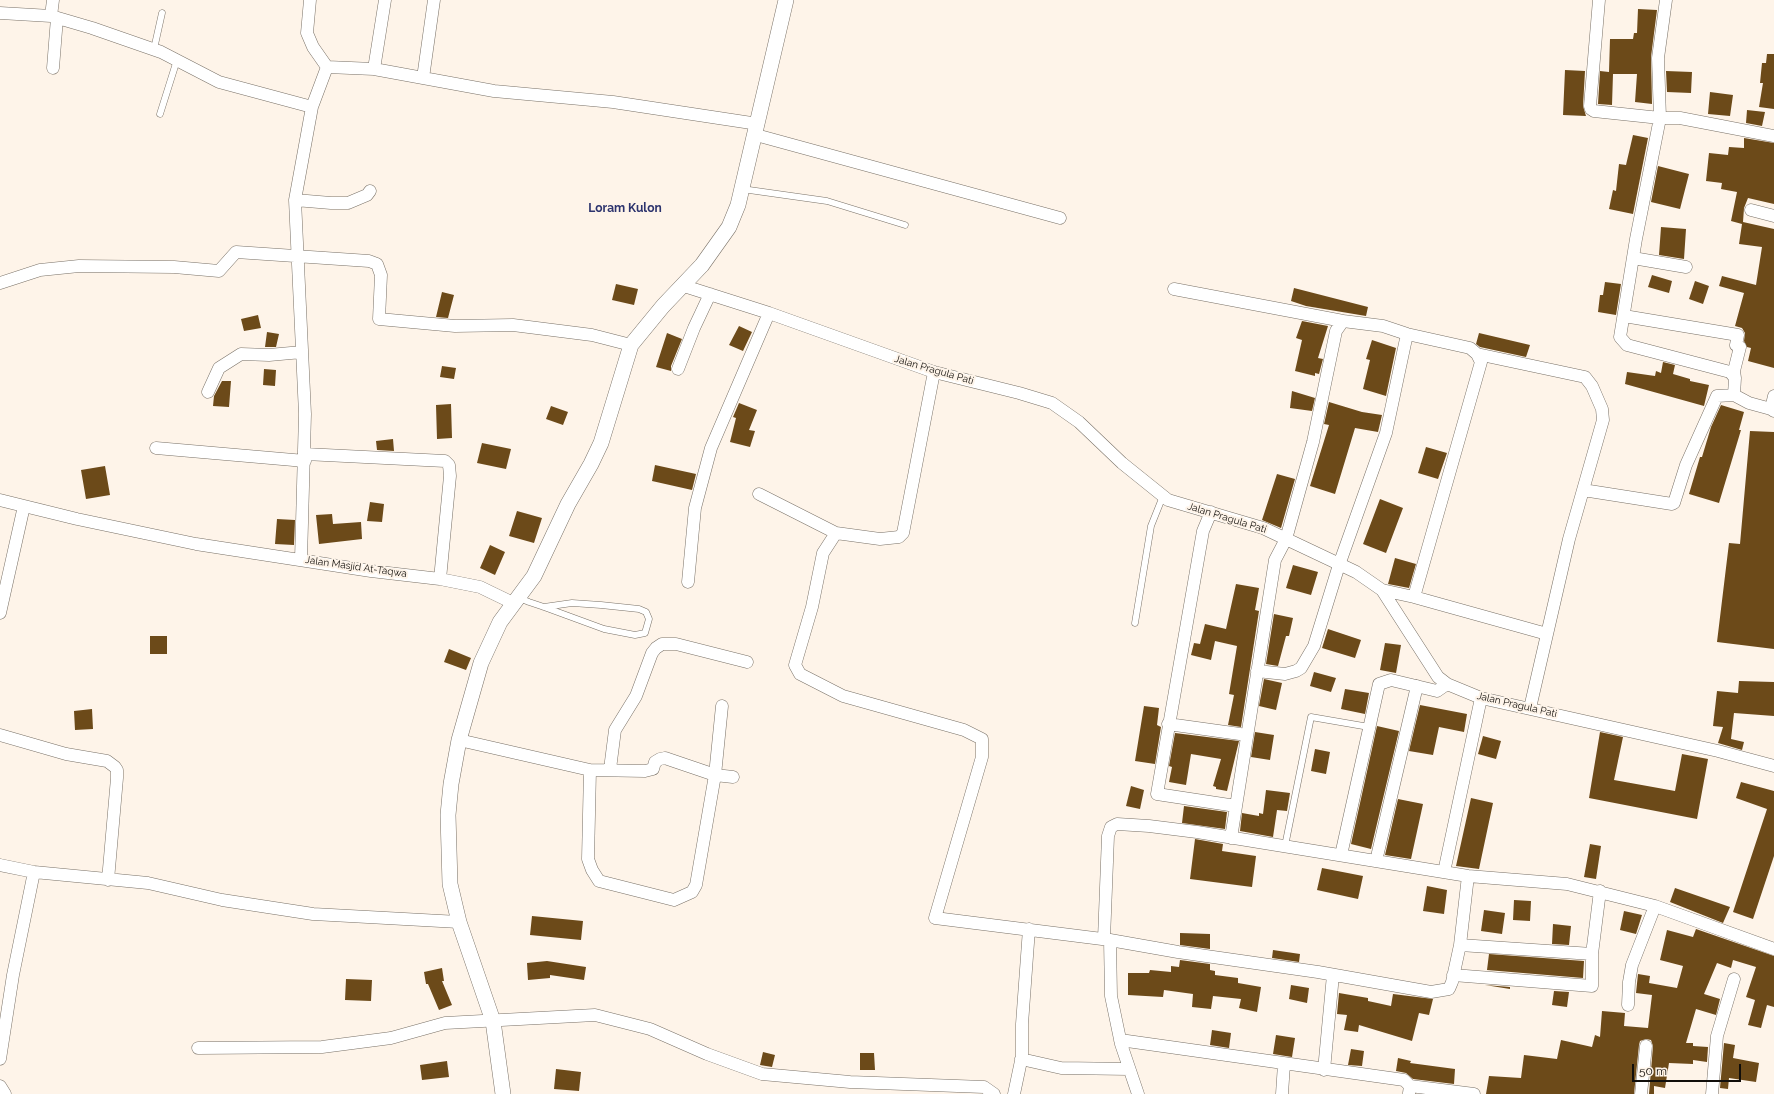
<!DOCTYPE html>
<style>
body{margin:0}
#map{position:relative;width:1774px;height:1094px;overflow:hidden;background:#fef4e9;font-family:Raleway,sans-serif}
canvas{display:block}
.scale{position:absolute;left:1632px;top:1064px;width:109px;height:18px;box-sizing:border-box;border:2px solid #110e0a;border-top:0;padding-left:5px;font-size:12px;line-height:14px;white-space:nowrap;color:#110e0a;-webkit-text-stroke:3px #fef4e9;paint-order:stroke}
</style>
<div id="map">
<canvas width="1774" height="1094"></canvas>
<div class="scale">50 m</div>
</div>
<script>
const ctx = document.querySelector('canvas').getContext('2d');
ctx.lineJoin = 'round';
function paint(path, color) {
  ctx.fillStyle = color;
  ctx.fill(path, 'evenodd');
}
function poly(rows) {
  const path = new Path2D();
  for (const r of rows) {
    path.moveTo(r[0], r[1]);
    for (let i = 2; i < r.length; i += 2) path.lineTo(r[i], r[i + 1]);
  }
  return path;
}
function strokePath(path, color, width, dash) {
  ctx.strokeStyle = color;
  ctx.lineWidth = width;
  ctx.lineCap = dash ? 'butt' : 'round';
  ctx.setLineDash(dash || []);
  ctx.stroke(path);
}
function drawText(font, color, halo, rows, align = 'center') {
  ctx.font = font + ' Raleway,sans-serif';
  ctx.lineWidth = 4;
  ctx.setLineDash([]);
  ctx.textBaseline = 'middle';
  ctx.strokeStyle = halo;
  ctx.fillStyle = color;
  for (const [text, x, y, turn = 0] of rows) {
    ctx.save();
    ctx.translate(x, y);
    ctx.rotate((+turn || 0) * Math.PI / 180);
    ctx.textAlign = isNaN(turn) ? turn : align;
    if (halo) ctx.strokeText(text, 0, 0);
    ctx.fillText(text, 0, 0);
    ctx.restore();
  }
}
paint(poly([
 [1638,9,1657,10,1651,57,1652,104,1635,102,1637,74,1613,74,1612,105,1598,104,1600,71,1609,72,1610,39,1633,39,1634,33,1637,33],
 [1767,54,1774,54,1774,109,1759,107,1763,83,1760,83,1762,63,1766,63],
 [1565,70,1585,71,1583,106,1586,116,1563,115],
 [1666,71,1692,72,1691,93,1667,92],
 [1710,92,1733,95,1730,116,1708,114],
 [1747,110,1765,112,1762,126,1746,123],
 [1633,135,1648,138,1633,214,1609,209,1613,190,1616,191,1619,164,1626,165],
 [1744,138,1774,143,1774,204,1748,198,1744,208,1743,222,1774,229,1774,368,1748,361,1751,348,1747,347,1744,341,1745,333,1742,328,1735,326,1744,293,1719,286,1722,276,1756,285,1762,247,1739,244,1742,224,1731,221,1737,192,1721,189,1722,183,1706,181,1709,153,1728,155,1729,147,1744,148],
 [1658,166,1689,174,1680,209,1651,202],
 [1661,227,1686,229,1684,259,1659,255],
 [1652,275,1672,281,1669,293,1648,287],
 [1695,281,1709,286,1703,304,1689,299],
 [1605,282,1621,284,1616,315,1598,312,1600,295,1603,295],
 [616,284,638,289,634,305,612,300],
 [1294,288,1368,307,1366,316,1306,306,1291,301],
 [442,292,454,295,448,318,436,317],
 [258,315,261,328,244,331,241,319],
 [1302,321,1328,326,1318,358,1323,359,1319,374,1315,373,1315,376,1295,371,1302,340,1296,338],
 [739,326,752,332,743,351,729,345],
 [267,332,279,334,276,347,265,347],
 [667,333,682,339,671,366,671,371,656,367],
 [1479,333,1530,345,1526,357,1480,347,1476,344],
 [1372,340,1396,348,1386,396,1363,389,1370,360,1366,359],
 [1663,362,1675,365,1673,374,1690,379,1690,381,1709,385,1704,406,1625,384,1627,372,1655,376,1656,371,1661,373],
 [442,366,456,368,454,379,440,377],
 [264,369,276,370,275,386,263,385],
 [222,381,231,381,229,407,213,406,214,396],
 [1292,391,1315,398,1312,411,1290,408],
 [1329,402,1362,412,1382,415,1378,432,1355,428,1335,494,1310,486,1329,425,1324,424],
 [739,403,757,410,749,430,755,431,750,447,730,442,736,418,733,417],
 [451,404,452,438,437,439,436,405],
 [1721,405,1744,412,1739,430,1741,430,1719,503,1689,494,1700,457,1702,457,1711,427],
 [551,406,568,412,563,425,546,419],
 [1750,431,1774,432,1774,649,1717,642,1729,543,1740,544],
 [393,439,394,451,377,450,376,441],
 [482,443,511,449,506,469,477,463],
 [1426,447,1447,453,1438,479,1418,473],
 [655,465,696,474,692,490,652,481],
 [105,466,110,495,86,499,81,470],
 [1277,474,1295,479,1281,528,1262,520],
 [1380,499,1403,508,1386,553,1363,544],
 [370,502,384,504,382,522,367,521],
 [517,511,542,518,534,543,509,536],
 [332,514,333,524,361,522,362,539,319,544,316,515],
 [277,519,295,520,294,545,275,544],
 [490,545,505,552,495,575,480,568],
 [1395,558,1416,564,1409,588,1388,584],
 [1293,565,1318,572,1311,595,1286,588],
 [1236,584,1259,588,1255,610,1259,611,1241,727,1228,725,1234,695,1229,694,1237,646,1215,641,1211,660,1191,655,1194,643,1200,644,1205,624,1226,629],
 [1274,614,1293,618,1289,636,1286,636,1278,666,1266,664],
 [1328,629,1361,640,1355,658,1322,648],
 [150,636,167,636,167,654,150,654],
 [1385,643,1401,645,1396,673,1380,670],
 [449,649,471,658,466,670,444,662],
 [1314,672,1336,678,1331,692,1310,686],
 [1264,679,1282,683,1276,710,1259,706],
 [1739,681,1774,682,1774,716,1734,713,1731,739,1744,742,1742,750,1718,743,1723,727,1713,726,1717,691,1738,693],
 [1345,689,1369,693,1365,714,1341,709],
 [1420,705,1467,714,1464,732,1439,727,1433,755,1409,751],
 [1144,706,1159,708,1157,725,1161,727,1155,764,1135,761],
 [92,709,93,729,75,730,74,711],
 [1377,726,1399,731,1371,849,1351,844],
 [1255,732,1274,735,1270,760,1251,757],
 [1600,732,1623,737,1614,780,1675,791,1682,754,1708,759,1697,819,1589,798],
 [1175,733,1239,741,1227,791,1216,789,1216,787,1213,786,1221,759,1191,754,1186,785,1169,782,1172,767,1169,766],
 [1483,736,1501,741,1496,759,1478,754],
 [1315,749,1330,752,1326,774,1311,771],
 [1741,782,1774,791,1774,856,1753,919,1733,912,1767,809,1736,798],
 [1131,786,1144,790,1140,809,1126,806],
 [1266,790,1290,793,1287,811,1277,810,1273,837,1240,831,1242,813,1259,816,1259,813,1263,814],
 [1471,798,1493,803,1479,869,1456,866],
 [1398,799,1423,804,1411,859,1385,855],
 [1184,806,1227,812,1225,829,1182,823],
 [1195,839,1223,844,1222,851,1256,856,1252,887,1190,879],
 [1590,844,1601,846,1596,879,1584,877],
 [1322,868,1363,876,1358,899,1317,890],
 [1427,886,1447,890,1444,914,1423,911],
 [1675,888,1730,907,1723,923,1670,902],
 [1514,900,1531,901,1530,921,1513,920],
 [1484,910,1505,913,1502,934,1481,931],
 [1624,911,1642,915,1636,934,1620,930],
 [532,916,583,921,581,940,530,935],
 [1553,924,1571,926,1569,945,1552,944],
 [1696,929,1774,956,1774,1007,1767,1005,1761,1028,1748,1025,1755,1000,1746,997,1756,967,1733,960,1731,968,1717,963,1704,994,1720,999,1716,1015,1696,1009,1686,1043,1693,1043,1693,1046,1708,1047,1707,1062,1693,1060,1693,1064,1669,1063,1665,1088,1654,1086,1654,1094,1649,1094,1653,1046,1651,1040,1646,1039,1640,1041,1639,1045,1634,1094,1486,1094,1489,1076,1521,1078,1524,1055,1557,1059,1561,1040,1592,1047,1595,1035,1600,1037,1602,1011,1625,1013,1624,1026,1648,1028,1652,995,1636,993,1638,974,1650,976,1649,983,1677,988,1683,966,1660,960,1667,930,1693,937],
 [1180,933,1210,934,1210,949,1180,945],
 [1273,950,1300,954,1299,962,1272,958],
 [1489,954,1584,961,1583,978,1487,970],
 [1180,960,1210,964,1210,970,1215,971,1215,975,1238,978,1238,983,1261,987,1257,1012,1239,1008,1241,999,1213,996,1211,1009,1192,1007,1193,994,1164,990,1163,997,1128,995,1128,973,1149,973,1150,970,1171,972,1171,966,1179,967],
 [547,961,586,967,584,980,550,975,550,978,528,980,527,963],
 [442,968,444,981,442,981,452,1005,439,1010,428,984,426,984,424,972],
 [346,979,372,980,371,1001,345,1000],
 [1291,985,1309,988,1307,1003,1289,999],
 [1485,985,1510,987,1510,989],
 [1554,991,1569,992,1567,1007,1552,1005],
 [1339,993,1368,998,1368,1001,1391,1006,1393,994,1433,999,1429,1015,1419,1013,1412,1041,1359,1025,1358,1032,1344,1030,1347,1015,1337,1014],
 [1212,1030,1231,1033,1229,1048,1210,1045],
 [1276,1035,1295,1038,1292,1057,1273,1054],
 [1724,1043,1735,1045,1733,1058,1759,1063,1756,1082,1729,1078,1728,1089,1720,1088],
 [1351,1049,1364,1051,1362,1066,1348,1065],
 [763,1052,775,1055,772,1067,760,1065],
 [860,1053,874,1053,875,1070,860,1070],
 [1398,1058,1411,1061,1410,1063,1455,1069,1454,1084,1413,1079,1406,1073,1396,1071],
 [447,1061,449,1077,422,1080,420,1065],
 [556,1069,581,1072,579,1091,554,1089]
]), '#6c4a19');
const service = poly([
 [154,49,162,13],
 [160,114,177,60],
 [742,189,827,201,905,225],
 [519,598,529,602,544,607,604,629,635,635,645,633,649,619,646,612,639,609,601,605,572,603,544,607],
 [1135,623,1151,526,1163,496],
 [1285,846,1311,717,1369,727]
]);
const minor = poly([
 [310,0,307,33,313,47,327,67],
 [1599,0,1590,106,1591,109,1594,111,1660,118,1658,58,1666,0],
 [0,13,51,16,92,28,161,52,219,82,312,107],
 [51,16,53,0],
 [53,68,57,18],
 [374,69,385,0],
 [423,78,434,0],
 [756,135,1060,218],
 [295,200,331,203,348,203,367,195,370,191],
 [1751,210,1774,216],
 [1633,258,1686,267],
 [0,283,40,270,79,266,174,267,219,271,236,252,369,261,377,264,381,275,379,319,455,326,513,325,592,335,631,345],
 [684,286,769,313,934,372,1019,393,1052,403,1079,422,1122,463,1168,500,1263,528,1356,572,1382,590,1438,677,1447,684,1481,698,1718,751,1774,766],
 [1174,289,1343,321],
 [1624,316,1738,335,1736,345,1740,347,1734,371,1735,378],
 [1477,354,1585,377,1592,386,1602,409,1603,420,1569,539,1530,708],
 [678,369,694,328,710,294],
 [934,372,903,533,899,537,880,539,836,533,823,553,812,607,795,665,800,674,843,696,964,730,982,739,982,757,935,918,1110,940,1178,952,1318,972,1431,992,1449,989,1452,982,1460,945,1468,876],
 [208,392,219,368,241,354,269,355,302,352],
 [1774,396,1771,409,1774,411],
 [1771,409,1749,403,1734,395,1735,378,1730,372,1627,345,1620,337,1636,239,1660,118,1680,118,1774,136],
 [156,448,305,461],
 [305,454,445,461,449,465,450,476,440,579],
 [1583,490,1672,504,1674,503,1686,465,1717,396,1734,395],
 [759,494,836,533],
 [0,500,77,519,196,544,371,571,440,579,480,587,513,603],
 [1211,512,1203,531,1157,794,1236,806],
 [301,559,305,414,295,200,312,107,327,67,374,69,494,91,613,102,758,124],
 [688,582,695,508,711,448,769,313],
 [1414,597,1547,634],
 [0,613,24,506],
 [1257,671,1285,674,1296,671,1301,668,1314,646,1339,565,1386,433,1407,334],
 [1168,724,1247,735],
 [0,735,66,754,107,761,115,767,117,770,117,778,108,880],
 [459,740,590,770,588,859,592,870,599,881,674,900,692,892,696,885,715,775,722,706],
 [610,769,615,730,636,696,652,653,656,648,662,644,676,644,747,662],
 [590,770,645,771,653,769,655,762,660,759,665,758,715,775,733,777],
 [1231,838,1275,560,1286,539,1313,442,1336,331,1343,321,1383,326,1407,334,1470,348,1477,354,1481,362,1414,597,1382,590],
 [1341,855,1379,684,1391,680,1437,691,1447,684],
 [1376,861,1417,686],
 [0,865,34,872,148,883,222,900,313,914,459,922],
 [1444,872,1481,698],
 [1104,939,1108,836,1111,827,1117,824,1149,826,1197,832,1468,876,1567,884,1655,906,1774,949],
 [1110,940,1111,996,1121,1044,1138,1094],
 [1460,945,1592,954],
 [1453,975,1592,986,1592,954,1600,891],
 [1628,1005,1629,982,1632,965,1655,906],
 [1120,1040,1404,1080,1410,1086],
 [198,1048,322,1047,391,1038,445,1023,595,1015,650,1029,707,1054,762,1074,850,1082,984,1087,994,1094],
 [0,1059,13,975,34,872],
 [1021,1059,1061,1068,1129,1069],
 [1324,1070,1333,975],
 [0,1086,5,1094],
 [1409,1093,1410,1086,1474,1094],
 [1014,1094,1022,1056,1022,1024,1029,929],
 [1282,1094,1284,1064],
 [1641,1094,1646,1046],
 [1712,1094,1717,1036,1734,979]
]);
const tertiary = poly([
 [503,1094,493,1021,459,922,450,884,448,815,451,784,459,740,481,663,500,622,534,576,568,504,591,464,601,443,631,345,663,306,702,265,729,227,738,205,786,0]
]);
strokePath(service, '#797167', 7);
strokePath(minor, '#797167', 13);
strokePath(tertiary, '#797167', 16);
strokePath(service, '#fff', 6);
strokePath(minor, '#fff', 12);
strokePath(tertiary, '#fff', 15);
drawText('10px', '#110e0a', '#fef4e9', [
 ["Jalan Pragula Pati",934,370,16],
 ["Jalan Pragula Pati",1227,518,17],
 ["Jalan Masjid At-Taqwa",356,567,8],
 ["Jalan Pragula Pati",1517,705,13]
]);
drawText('bold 12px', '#2c336d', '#fef4e9', [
 ["Loram Kulon",625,208]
]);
</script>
